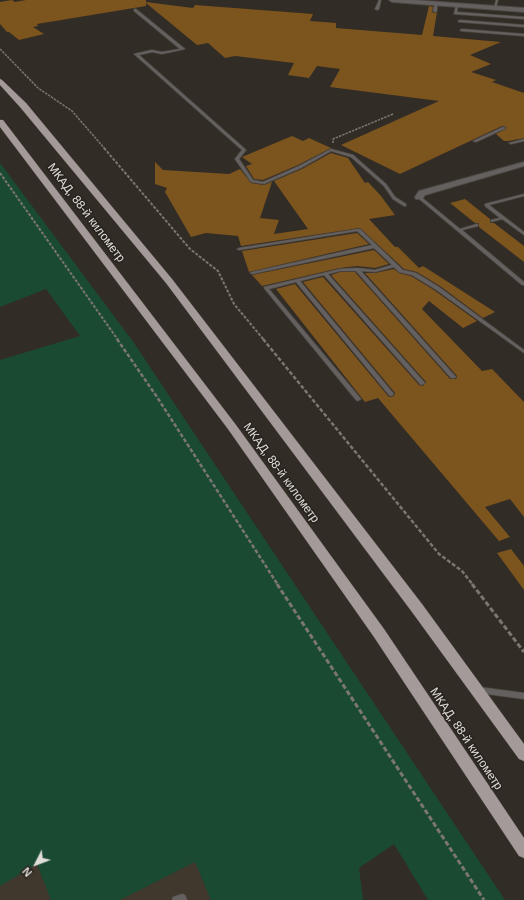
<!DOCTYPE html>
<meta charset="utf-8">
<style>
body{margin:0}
#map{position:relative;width:524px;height:900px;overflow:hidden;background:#322c26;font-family:Helvetica,sans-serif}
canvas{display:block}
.north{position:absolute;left:16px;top:844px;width:40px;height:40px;-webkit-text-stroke:3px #28231d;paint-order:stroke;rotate:228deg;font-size:11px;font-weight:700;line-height:16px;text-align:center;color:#e1ddd9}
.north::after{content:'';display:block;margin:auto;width:14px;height:18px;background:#e1ddd9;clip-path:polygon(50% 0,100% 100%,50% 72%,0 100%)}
</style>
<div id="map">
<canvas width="524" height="900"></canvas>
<div class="north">N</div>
</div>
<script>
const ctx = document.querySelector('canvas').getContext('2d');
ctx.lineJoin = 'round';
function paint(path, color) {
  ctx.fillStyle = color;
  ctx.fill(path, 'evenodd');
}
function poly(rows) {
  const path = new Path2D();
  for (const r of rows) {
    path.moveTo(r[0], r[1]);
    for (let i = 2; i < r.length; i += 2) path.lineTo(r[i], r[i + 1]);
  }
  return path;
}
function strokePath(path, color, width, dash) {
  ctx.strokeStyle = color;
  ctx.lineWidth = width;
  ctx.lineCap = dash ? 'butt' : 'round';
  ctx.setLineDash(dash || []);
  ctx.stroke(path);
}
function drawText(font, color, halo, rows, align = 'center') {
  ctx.font = font + ' Helvetica,sans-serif';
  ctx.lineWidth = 3;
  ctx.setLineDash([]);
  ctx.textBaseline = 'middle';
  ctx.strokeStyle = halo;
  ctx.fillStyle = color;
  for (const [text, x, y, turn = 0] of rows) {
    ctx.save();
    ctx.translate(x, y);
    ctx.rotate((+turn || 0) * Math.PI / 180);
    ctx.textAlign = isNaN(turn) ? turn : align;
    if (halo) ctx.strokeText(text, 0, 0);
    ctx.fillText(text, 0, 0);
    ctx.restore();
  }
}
paint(poly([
 [195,862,211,900,120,900],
 [37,864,51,900,0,900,0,886]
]), '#41382d');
paint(poly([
 [0,163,134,343,505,900,428,900,394,844,359,868,363,900,211,900,195,862,120,900,51,900,37,864,0,886,0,360,80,336,46,289,0,307]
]), '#1a4b32');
paint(poly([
 [12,0,15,2,26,0,146,0,146,2,193,8,195,5,313,14,310,21,336,23,336,28,422,35,429,6,433,7,432,12,434,13,437,12,433,36,501,42,470,55,491,64,471,72,496,80,492,82,524,93,524,138,509,141,504,141,496,134,507,128,506,127,502,126,400,174,341,145,439,101,330,87,340,69,317,66,309,78,288,75,294,63,235,56,225,58,208,43,197,45,146,3,146,6,37,24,38,26,33,27,44,34,19,40,9,32,7,32,0,24,0,2],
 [292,136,303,141,309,138,331,148,298,165,263,180,254,179,246,166,252,164,242,157],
 [331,153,348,158,365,183,368,182,381,196,395,215,369,219,395,247,398,247,419,268,423,266,495,312,483,318,440,286,417,272,404,269,360,228,241,246,238,236,206,233,191,237,165,192,167,188,155,184,155,162,163,170,229,174,240,169,251,183,264,185,272,182,260,218,279,220,274,234,308,229,274,181,302,169],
 [465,199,490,219,490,223,494,223,524,246,524,262,479,227,479,223,475,223,450,203],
 [357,233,369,244,249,272,242,251],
 [374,250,389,264,375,268,357,266,340,268,262,286,252,275],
 [394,269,399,273,411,276,434,290,477,321,463,328,429,301,422,309,482,371,492,369,524,402,524,517,510,499,485,507,510,537,499,541,378,398,365,402,276,289,295,284,388,396,390,397,394,396,395,393,303,282,323,277,419,385,423,386,426,382,331,275,340,272,355,272,450,379,456,379,457,376,365,273,375,273],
 [511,549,524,566,524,590,497,553]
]), '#7c541d');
const service = poly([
 [379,0,381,0,379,9,377,10,375,9,379,0],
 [496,0,498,0,496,8,495,9,494,8,496,0],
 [436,2,437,3,437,11,435,12,433,11,435,3,436,2],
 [457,4,458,5,457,12,524,17,524,19,454,14,456,5,457,4],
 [134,9,136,9,185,49,162,54,152,52,139,55,245,149,246,150,239,159,253,180,263,182,299,166,331,149,353,155,386,184,395,197,406,204,406,206,404,206,393,199,384,186,351,157,331,151,301,168,264,184,251,182,235,159,242,150,134,54,152,50,162,52,180,49,134,11,134,9],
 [460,20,524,25,524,27,459,22,458,21,460,20],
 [462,29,524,34,524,36,461,31,460,30,462,29],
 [503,127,506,128,476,142,473,141,503,127],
 [524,139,524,141,511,144,509,143,524,139],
 [524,194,524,196,489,205,524,232,524,235,502,219,491,222,491,220,500,218,485,206,485,204,524,194],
 [418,196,420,196,460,229,477,224,478,224,478,226,462,230,524,282,524,285,522,285,418,198,418,196],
 [358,229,360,229,403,270,416,273,439,287,524,350,524,353,435,289,412,275,399,272,394,267,375,272,361,271,456,377,455,378,451,378,356,271,340,271,328,274,425,383,422,385,420,384,324,275,300,281,393,393,394,394,393,395,391,396,389,395,296,282,269,289,361,399,358,401,356,400,264,288,264,287,340,269,357,268,375,270,392,265,374,248,252,274,250,273,252,272,372,245,357,231,239,250,237,249,239,248,358,229],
 [479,687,524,693,524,699,479,693,477,692,476,690,477,688,479,687],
 [182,894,185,895,187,900,172,900,173,897,182,894]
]);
const minor = poly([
 [389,0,413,0,524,8,524,12,392,2,389,0],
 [524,162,524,166,425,195,422,199,416,199,415,197,419,191,524,162]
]);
const trunk = poly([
 [0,79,2,80,26,103,172,279,422,604,524,744,524,761,519,759,412,612,166,283,20,107,0,85,0,79],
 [0,120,3,120,236,425,384,629,524,838,524,858,519,856,374,637,228,429,0,127,0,120]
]);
strokePath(service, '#4e4843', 1.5);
strokePath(minor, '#4e4843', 2);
strokePath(trunk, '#4e4843', 1);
strokePath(poly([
 [0,49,38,88,72,111,105,149],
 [333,143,333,139,393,114]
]), '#7c7671', 1.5, [2.5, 1]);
strokePath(poly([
 [104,148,190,249,218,271,234,304,264,340],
 [0,173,118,340]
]), '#7c7671', 2, [3, 1.5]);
strokePath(poly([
 [117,339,157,397,278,585],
 [263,339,439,554,462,571,473,585]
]), '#7c7671', 2.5, [4, 2]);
strokePath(poly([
 [277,584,484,900],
 [472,584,524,652]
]), '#7c7671', 3, [5, 2.5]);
paint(service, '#64605f');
paint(minor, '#64605f');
paint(trunk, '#a59a9a');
drawText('12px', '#e1ddd9', '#28231d', [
 ["МКАД, 88-й километр",86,213,53],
 ["МКАД, 88-й километр",281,473,54],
 ["МКАД, 88-й километр",466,739,56]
]);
</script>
